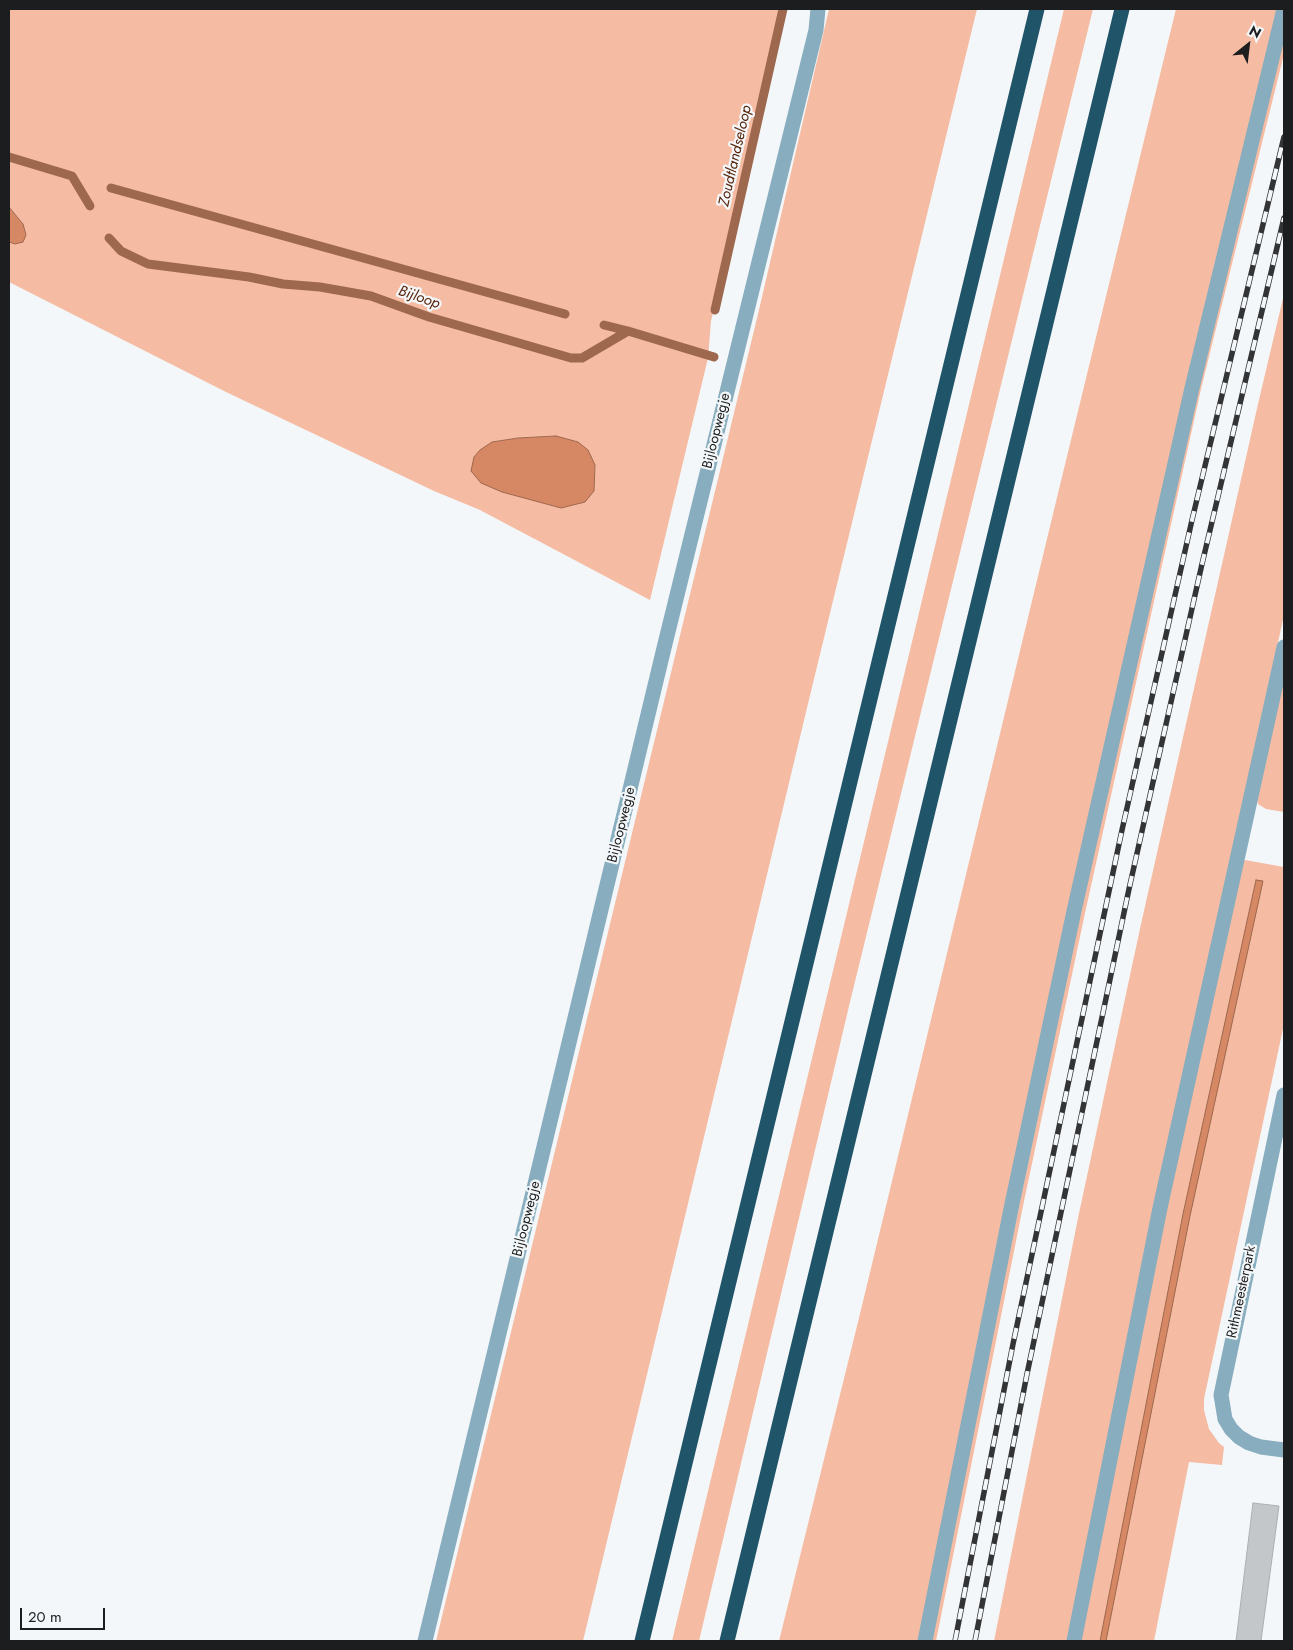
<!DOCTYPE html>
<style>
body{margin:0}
#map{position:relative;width:1293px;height:1650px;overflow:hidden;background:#f4f7f9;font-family:Jost,sans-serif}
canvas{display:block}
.frame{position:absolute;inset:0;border:10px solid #1c1d1e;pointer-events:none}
.north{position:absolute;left:1223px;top:20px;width:50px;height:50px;-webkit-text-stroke:4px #f4f7f9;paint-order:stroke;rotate:29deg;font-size:14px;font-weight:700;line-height:20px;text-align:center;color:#1c1d1e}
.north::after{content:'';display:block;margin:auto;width:18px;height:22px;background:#1c1d1e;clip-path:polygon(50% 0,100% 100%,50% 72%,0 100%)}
.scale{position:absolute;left:20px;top:1608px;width:85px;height:22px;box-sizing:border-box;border:2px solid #1c1d1e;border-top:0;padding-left:6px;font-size:15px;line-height:18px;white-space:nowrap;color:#1c1d1e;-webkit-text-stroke:4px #f4f7f9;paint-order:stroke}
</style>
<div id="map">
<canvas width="1293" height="1650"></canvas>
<div class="frame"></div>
<div class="north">N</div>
<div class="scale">20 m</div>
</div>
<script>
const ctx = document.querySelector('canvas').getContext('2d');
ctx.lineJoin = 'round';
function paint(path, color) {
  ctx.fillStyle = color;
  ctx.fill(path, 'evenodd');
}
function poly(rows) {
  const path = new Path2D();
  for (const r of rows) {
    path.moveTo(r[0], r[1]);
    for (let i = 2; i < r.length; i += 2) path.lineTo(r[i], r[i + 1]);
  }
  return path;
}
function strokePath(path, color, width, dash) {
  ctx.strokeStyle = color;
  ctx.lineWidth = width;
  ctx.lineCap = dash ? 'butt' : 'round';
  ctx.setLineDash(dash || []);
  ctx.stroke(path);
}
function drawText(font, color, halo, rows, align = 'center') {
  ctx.font = font + ' Jost,sans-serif';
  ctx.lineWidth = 4.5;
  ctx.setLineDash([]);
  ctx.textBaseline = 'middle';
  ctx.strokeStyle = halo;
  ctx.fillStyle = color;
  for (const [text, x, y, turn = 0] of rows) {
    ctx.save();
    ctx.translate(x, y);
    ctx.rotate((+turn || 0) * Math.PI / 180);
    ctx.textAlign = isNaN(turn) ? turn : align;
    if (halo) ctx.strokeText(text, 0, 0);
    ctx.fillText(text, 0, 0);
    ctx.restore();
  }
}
paint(poly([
 [9,9,782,9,771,72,759,127,711,321,708,358,650,600,480,510,434,491,226,392,9,282,9,242,15,244,23,224,9,207],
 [556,436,595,465,594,491,561,508,538,501,492,442,518,438],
 [829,9,977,9,813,683,583,1641,436,1641,758,314],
 [1064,9,1093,9,850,1002,699,1641,672,1641],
 [1176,9,1278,9,918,1641,779,1641,858,1322,1060,485],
 [1284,33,1284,54,1201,389,1085,913,1023,1206,936,1641,931,1641,959,1496,1080,912,1198,388],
 [1284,294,1284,615,1155,1207,1068,1641,994,1641,1078,1218,1141,924,1258,404],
 [1284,673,1284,812,1266,809,1258,804,1256,797],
 [1245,860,1284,867,1284,1024,1204,1399,1204,1410,1209,1429,1219,1443,1224,1447,1222,1465,1189,1462,1154,1641,1079,1641,1165,1210,1241,865]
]), '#f5bca3');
const water = poly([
 [9,207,23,224,26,235,23,242,15,244,9,242,9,207],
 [556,436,578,442,588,450,595,465,594,491,585,502,561,508,502,492,481,483,471,471,474,457,480,450,492,442,518,438,556,436],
 [1256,880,1263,881,1190,1216,1106,1641,1100,1641,1183,1214,1256,880]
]);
paint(water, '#d68864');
strokePath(water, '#9e684f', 1);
strokePath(poly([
 [9,157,72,176,90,206],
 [111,188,565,314],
 [109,238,121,251,148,264,249,277,283,284,320,287,371,296,429,317,571,358,582,358,628,331,714,357],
 [715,310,783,9],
 [604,325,628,331]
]), '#9e684f', 9);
const building = poly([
 [1253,1503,1279,1506,1261,1641,1236,1641,1253,1503]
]);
paint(building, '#c4c7c9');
strokePath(building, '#acafb1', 1);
strokePath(poly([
 [925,1641,1012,1204,1074,911,1192,388,1284,9],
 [1074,1641,1160,1208,1284,647]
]), '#87adbf', 15);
strokePath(poly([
 [1284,1095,1221,1395,1225,1419,1231,1429,1239,1437,1249,1443,1261,1447,1284,1450],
 [425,1641,664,648,816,30,818,9]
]), '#87adbf', 15);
strokePath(poly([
 [642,1641,1037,9],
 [727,1641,1122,9]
]), '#205469', 15);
const rail = poly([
 [955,1641,1013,1344,1122,830,1192,520,1284,137],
 [975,1641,1027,1374,1129,889,1202,564,1284,218]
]);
strokePath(rail, '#333435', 5.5);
strokePath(rail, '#f4f7f9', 4, [11]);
drawText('14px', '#1c1d1e', '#f4f7f9', [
 ["Bijloopwegje",717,431,-76],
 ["Bijloopwegje",622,825,-76],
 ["Bijloopwegje",527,1219,-76],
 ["Rithmeesterpark",1242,1292,-78]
]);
drawText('italic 15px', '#57250b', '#f4f7f9', [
 ["Zoudtlandseloop",736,156,-77],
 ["Bijloop",419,298,19]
]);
</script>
